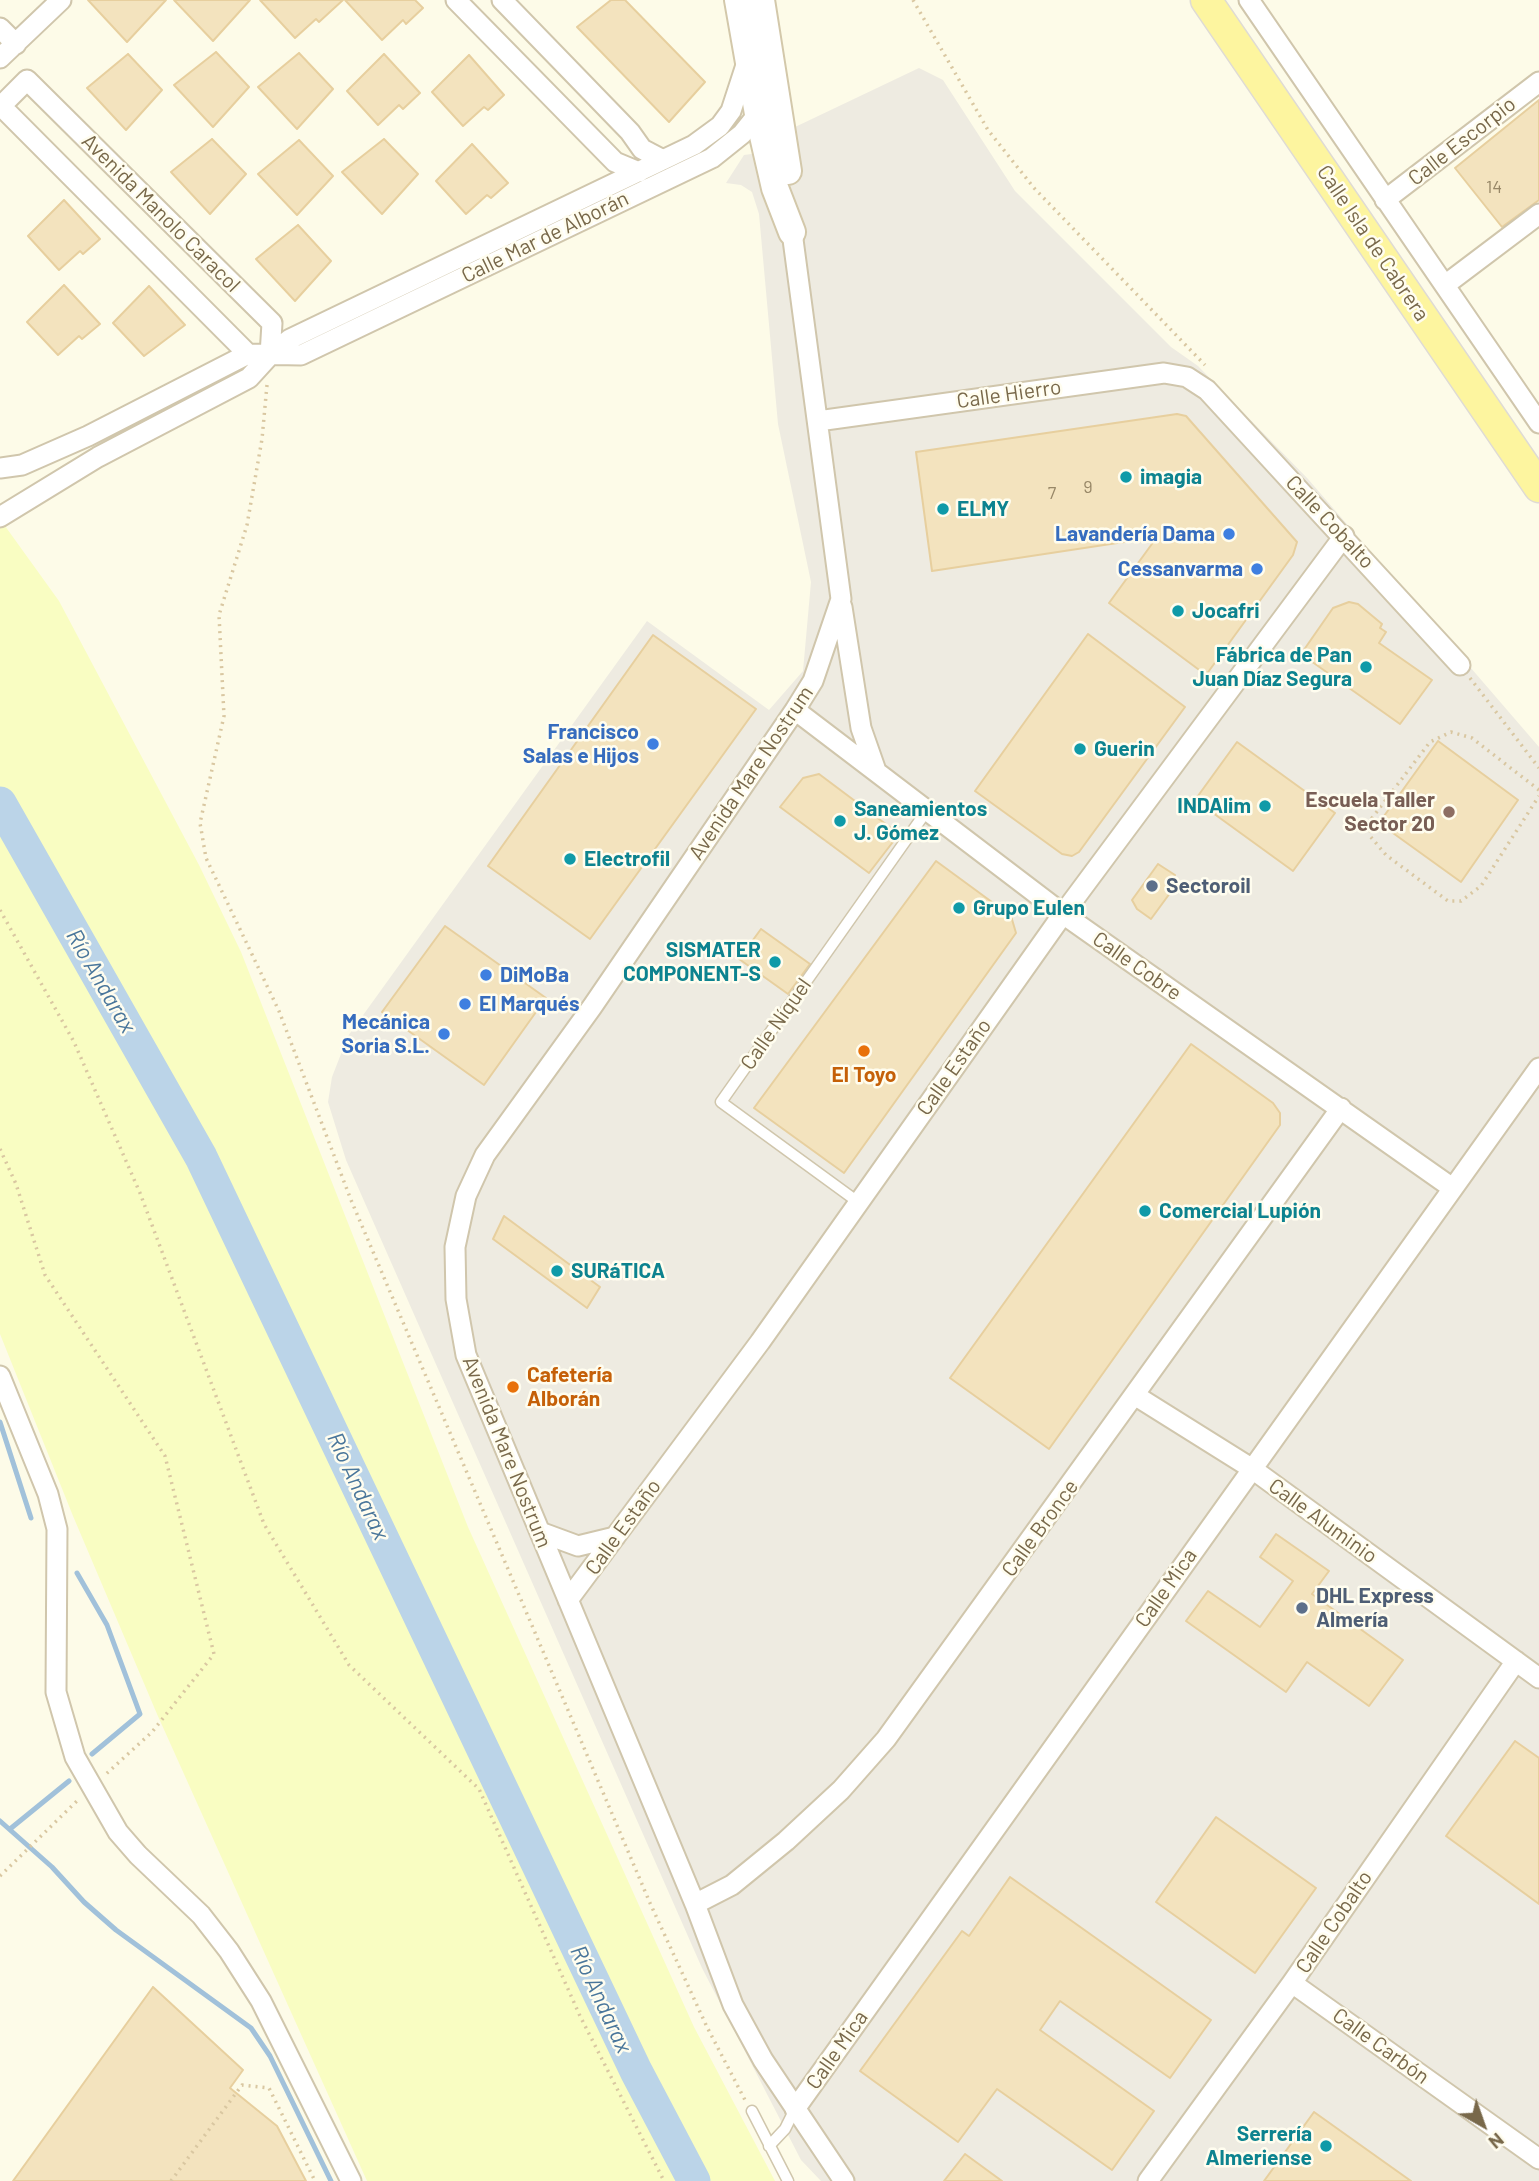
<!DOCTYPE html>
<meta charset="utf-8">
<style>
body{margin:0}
#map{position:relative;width:1539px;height:2181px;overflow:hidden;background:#fdfbe8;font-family:Barlow,sans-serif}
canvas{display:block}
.north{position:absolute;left:1448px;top:2090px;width:70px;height:70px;-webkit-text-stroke:5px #fffdef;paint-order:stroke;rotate:140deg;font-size:19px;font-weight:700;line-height:28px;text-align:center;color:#78684a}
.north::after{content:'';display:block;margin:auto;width:24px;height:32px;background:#78684a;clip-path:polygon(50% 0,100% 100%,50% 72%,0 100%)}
</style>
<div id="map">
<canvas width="1539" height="2181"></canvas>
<div class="north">N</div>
</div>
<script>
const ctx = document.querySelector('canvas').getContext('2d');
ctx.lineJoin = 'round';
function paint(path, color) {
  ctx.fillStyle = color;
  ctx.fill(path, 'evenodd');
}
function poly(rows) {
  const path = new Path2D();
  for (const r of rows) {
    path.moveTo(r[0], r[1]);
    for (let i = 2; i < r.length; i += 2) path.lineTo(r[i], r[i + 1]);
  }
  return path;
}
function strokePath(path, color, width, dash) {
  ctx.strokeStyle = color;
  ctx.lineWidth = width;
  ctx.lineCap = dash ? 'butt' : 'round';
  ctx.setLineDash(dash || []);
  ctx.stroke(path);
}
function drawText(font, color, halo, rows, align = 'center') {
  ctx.font = font + ' Barlow,sans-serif';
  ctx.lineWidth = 5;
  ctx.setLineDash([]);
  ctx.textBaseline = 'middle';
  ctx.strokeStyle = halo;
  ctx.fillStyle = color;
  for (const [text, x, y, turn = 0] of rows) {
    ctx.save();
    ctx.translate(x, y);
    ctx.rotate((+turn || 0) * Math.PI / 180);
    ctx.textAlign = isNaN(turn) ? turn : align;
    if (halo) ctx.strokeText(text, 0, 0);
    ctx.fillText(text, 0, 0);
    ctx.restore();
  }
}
paint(poly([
 [919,68,943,80,1015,191,1171,347,1198,366,1308,479,1539,747,1539,2181,821,2181,801,2160,702,1968,346,1160,328,1102,332,1077,348,1036,647,621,769,710,803,671,811,582,778,424,759,214,752,192,741,185,726,183,744,155,797,148,793,128]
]), '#eeebe1');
paint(poly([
 [0,519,59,601,199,865,241,952,468,1527,694,2027,775,2181,367,2181,157,1714,73,1516,0,1334]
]), '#f9fdc2');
strokePath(poly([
 [0,1422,31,1518],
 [77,1573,107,1625,140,1714,92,1754],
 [0,1821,52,1867,84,1902,116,1930,251,2028,270,2056,331,2181],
 [10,1829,69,1781]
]), '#a1c1da', 5);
strokePath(poly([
 [0,803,201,1157,636,2071,694,2181]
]), '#bbd4e8', 33);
const building = poly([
 [88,0,166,0,127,42,88,0],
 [174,0,250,0,213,41,174,0],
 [260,0,343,0,319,22,316,19,295,38,260,0],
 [345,0,415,0,423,8,406,24,403,20,382,40,345,0],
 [611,0,625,0,705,82,669,122,577,27,611,0],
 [216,52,249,87,213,127,174,85,216,52],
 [299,53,333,89,297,129,258,87,299,53],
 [128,54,162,90,126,130,87,88,128,54],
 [384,54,420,93,403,109,399,105,378,125,347,91,384,54],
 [469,55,504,95,488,110,484,107,463,126,432,92,469,55],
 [1539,100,1539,200,1502,227,1455,168,1539,100],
 [212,139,246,174,210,214,171,172,212,139],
 [384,139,418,174,382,214,342,172,384,139],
 [299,140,333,176,297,215,258,174,299,140],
 [472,144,508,183,491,198,487,195,466,214,436,181,472,144],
 [64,200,100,239,83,254,80,251,59,270,28,236,64,200],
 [298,225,331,261,295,301,256,259,298,225],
 [64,285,100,324,82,339,79,336,58,355,27,322,64,285],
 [149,286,185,325,144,356,113,323,149,286],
 [1177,414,1186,416,1297,542,1293,555,1206,675,1109,603,1157,537,932,571,916,452,1177,414],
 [1349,602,1358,604,1382,624,1380,628,1386,632,1379,643,1432,680,1400,724,1301,654,1333,608,1349,602],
 [1088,634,1185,707,1079,852,1072,856,1062,854,975,791,1088,634],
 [653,635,756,709,590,939,488,866,653,635],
 [1438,741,1518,800,1461,882,1379,823,1438,741],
 [1237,742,1335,813,1293,871,1195,800,1237,742],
 [819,774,899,834,869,873,780,807,803,778,819,774],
 [936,861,1011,916,1016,933,844,1173,754,1108,936,861],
 [1158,864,1175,875,1168,885,1173,889,1151,919,1137,909,1132,900,1158,864],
 [445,926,546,998,484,1085,382,1012,445,926],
 [761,929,810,964,788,994,739,959,761,929],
 [1191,1044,1273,1103,1280,1113,1280,1125,1049,1449,950,1378,1191,1044],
 [504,1216,600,1287,587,1308,493,1239,504,1216],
 [1276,1534,1329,1571,1312,1594,1403,1660,1369,1706,1307,1662,1286,1692,1186,1621,1208,1591,1260,1627,1293,1581,1260,1557,1276,1534],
 [1515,1741,1539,1758,1539,1904,1446,1836,1515,1741],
 [1216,1817,1316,1888,1255,1973,1156,1902,1216,1817],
 [1010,1877,1211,2020,1170,2078,1060,2001,1040,2030,1154,2111,1112,2170,997,2089,958,2142,860,2071,962,1931,969,1936,1010,1877],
 [153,1987,243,2070,230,2088,277,2126,306,2181,13,2181,153,1987],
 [1314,2112,1411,2181,1264,2181,1314,2112],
 [965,2154,1002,2181,944,2181,965,2154]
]);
paint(building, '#f3e3be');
strokePath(building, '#e7cf9e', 2);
const lane = poly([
 [858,1202,721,1102,928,809],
 [752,2111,788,2181],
 [769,2146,785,2129,795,2109]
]);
const street = poly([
 [456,0,615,162,639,172],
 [502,0,630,132,642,149,663,160],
 [1249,0,1539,423],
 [0,28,16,44],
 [0,58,61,0],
 [1385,200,1539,82],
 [792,232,841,599,813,681,795,710,592,1007,485,1155,466,1196,455,1247,456,1299,466,1355,695,1904,733,2005,763,2060,844,2181],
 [1445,285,1539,214],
 [248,354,1,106,27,80,272,323,270,355],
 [818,421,1164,373,1187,377,1207,390,1460,665],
 [0,468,22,465,88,436,248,354,301,355,712,158,742,134,758,114,760,105],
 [0,517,98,457,249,378,270,355,290,339,694,145,720,126,731,111,747,62],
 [842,607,861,728,875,768],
 [795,710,1063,914,1451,1187],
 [0,1376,48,1494,57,1529,56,1692,75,1757,118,1832,138,1855,201,1915,229,1951,261,2001,351,2181],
 [1136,1396,1251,1468,1539,1678],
 [540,1532,578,1546,615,1537],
 [568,1600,760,1342,1063,914,1344,536],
 [695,1904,732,1885,786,1841,841,1790,886,1739,1341,1108],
 [1292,1983,1539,2159],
 [795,2109,1539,1068],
 [1148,2181,1292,1983,1516,1661]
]);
const secondary = poly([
 [738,0,758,114,775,188,792,232],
 [761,0,788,171]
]);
const primary = poly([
 [1206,0,1539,487]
]);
strokePath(lane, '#d0c6ac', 13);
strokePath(street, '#d0c6ac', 23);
strokePath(secondary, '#d3c8aa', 30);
strokePath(primary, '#dfdbd4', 33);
strokePath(poly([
 [913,0,988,130,1034,188,1205,365],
 [267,385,262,439,247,525,219,615,224,716,200,823,206,858,279,1011,351,1200,650,1903,707,2027,745,2100],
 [1470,678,1539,768],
 [1539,790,1472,738,1451,732,1430,742,1372,818,1370,836,1386,855,1448,901,1461,901,1481,886,1539,796],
 [0,910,74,1042,140,1193,264,1524,349,1665,479,1789,580,2016,664,2181],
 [0,1149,16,1184,45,1275,165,1456,214,1654,152,1732,105,1775],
 [0,1876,79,1799],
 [171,2181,242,2085,269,2088,315,2181]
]), '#d9c7a1', 3.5, [2, 5]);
strokePath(lane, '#fff', 10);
strokePath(street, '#fff', 19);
strokePath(secondary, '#fff', 26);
strokePath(primary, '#fdf59f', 30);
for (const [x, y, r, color] of [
 [1126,477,7,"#0f9aa8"],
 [943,509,7,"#0f9aa8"],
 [1229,534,7,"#3f7fe0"],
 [1257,569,7,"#3f7fe0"],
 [1178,611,7,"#0f9aa8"],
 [1366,667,7,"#0f9aa8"],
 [653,744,7,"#3f7fe0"],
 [1080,749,7,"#0f9aa8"],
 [1265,806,7,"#0f9aa8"],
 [1449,812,7,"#8d6e63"],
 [840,821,7,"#0f9aa8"],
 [570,859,7,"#0f9aa8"],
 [1152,886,7,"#5c6f8a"],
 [959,908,7,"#0f9aa8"],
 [775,962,7,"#0f9aa8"],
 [486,975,7,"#3f7fe0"],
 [465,1004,7,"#3f7fe0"],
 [444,1034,7,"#3f7fe0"],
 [864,1051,7,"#e8710a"],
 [1145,1211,7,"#0f9aa8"],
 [557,1271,7,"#0f9aa8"],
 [513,1387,7,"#e8710a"],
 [1302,1608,7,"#5c6f8a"],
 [1326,2146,7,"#0f9aa8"]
]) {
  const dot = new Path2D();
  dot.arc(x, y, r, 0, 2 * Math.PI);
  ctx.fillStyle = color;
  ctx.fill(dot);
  strokePath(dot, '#fffdef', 2.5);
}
drawText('18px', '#978767', null, [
 ["14",1494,187],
 ["9",1088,487],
 ["7",1052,493]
]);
drawText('21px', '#78684a', '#fffdef', [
 ["Calle Escorpio",1462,141,-38],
 ["Avenida Manolo Caracol",161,213,45],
 ["Calle Mar de Alborán",545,237,-26],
 ["Calle Isla de Cabrera",1373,243,56],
 ["Calle Hierro",1009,394,-8],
 ["Calle Cobalto",1330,522,47],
 ["Avenida Mare Nostrum",751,773,-56],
 ["Calle Cobre",1137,966,35],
 ["Calle Níquel",776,1024,-55],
 ["Calle Estaño",954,1067,-55],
 ["Avenida Mare Nostrum",507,1452,68],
 ["Calle Aluminio",1323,1521,36],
 ["Calle Estaño",623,1527,-54],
 ["Calle Bronce",1040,1528,-54],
 ["Calle Mica",1166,1588,-55],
 ["Calle Cobalto",1334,1922,-56],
 ["Calle Carbón",1381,2046,36],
 ["Calle Mica",837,2050,-55]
]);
drawText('bold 21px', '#0d838f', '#fffdef', [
 ["imagia",1140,477],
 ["ELMY",957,509],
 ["Jocafri",1192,611],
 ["Fábrica de Pan",1352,655,"right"],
 ["Juan Díaz Segura",1352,679,"right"],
 ["Guerin",1094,749],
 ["INDAlim",1251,806,"right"],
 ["Saneamientos",854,809],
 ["J. Gómez",854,833],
 ["Electrofil",584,859],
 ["Grupo Eulen",973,908],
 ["SISMATER",761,950,"right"],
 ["COMPONENT-S",761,974,"right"],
 ["Comercial Lupión",1159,1211],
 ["SURáTICA",571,1271],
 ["Serrería",1312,2134,"right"],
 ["Almeriense",1312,2158,"right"]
], 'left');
drawText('bold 21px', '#366cbe', '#fffdef', [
 ["Lavandería Dama",1215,534],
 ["Cessanvarma",1243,569],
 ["Francisco",639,732],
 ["Salas e Hijos",639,756],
 ["DiMoBa",500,975,"left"],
 ["El Marqués",479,1004,"left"],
 ["Mecánica",430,1022],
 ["Soria S.L.",430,1046]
], 'right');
drawText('bold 21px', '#785e54', '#fffdef', [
 ["Escuela Taller",1435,800],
 ["Sector 20",1435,824]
], 'right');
drawText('bold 21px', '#4e5e75', '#fffdef', [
 ["Sectoroil",1166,886],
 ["DHL Express",1316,1596],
 ["Almería",1316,1620]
], 'left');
drawText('bold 21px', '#c56008', '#fffdef', [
 ["El Toyo",864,1075],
 ["Cafetería",527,1375,"left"],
 ["Alborán",527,1399,"left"]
]);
drawText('italic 23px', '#49769b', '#fffdef', [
 ["Río Andarax",101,981,60],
 ["Río Andarax",358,1486,65],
 ["Río Andarax",601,1999,65]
]);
</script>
